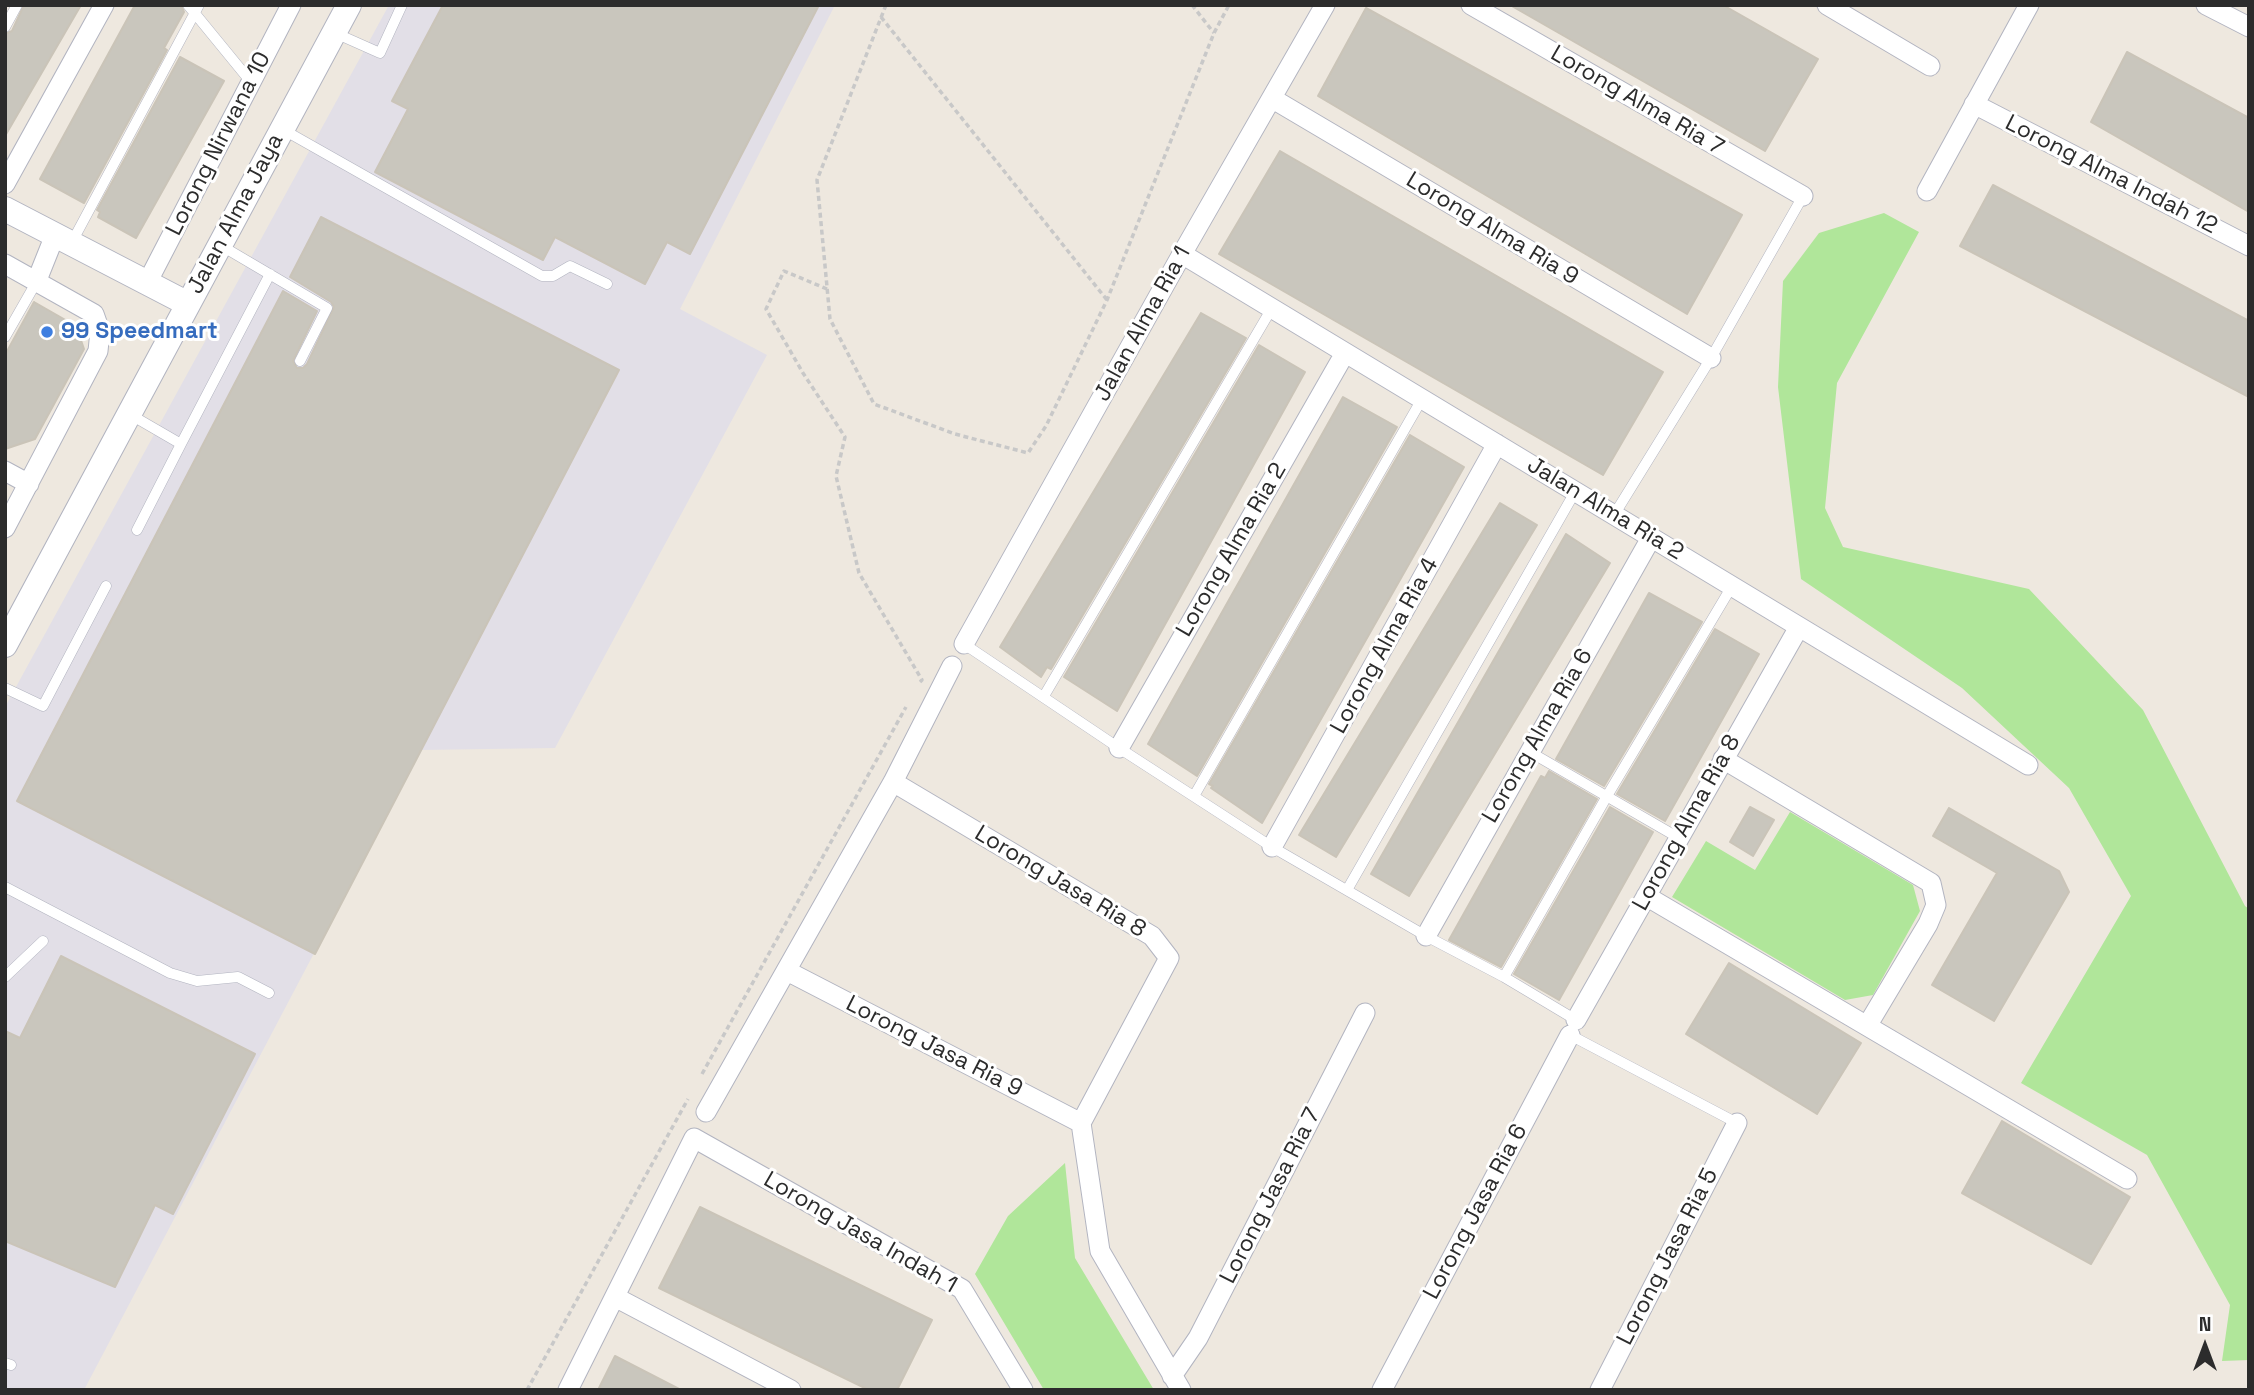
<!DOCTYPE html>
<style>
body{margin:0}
#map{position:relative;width:2254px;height:1395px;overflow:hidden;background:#eee8df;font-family:"Space Grotesk",sans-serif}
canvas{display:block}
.frame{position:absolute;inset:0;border:7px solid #2c2c2c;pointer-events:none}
.north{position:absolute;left:2170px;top:1311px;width:70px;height:70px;-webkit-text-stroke:5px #fff;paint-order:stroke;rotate:0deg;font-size:19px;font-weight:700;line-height:28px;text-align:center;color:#2c2c2c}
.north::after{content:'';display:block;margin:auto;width:24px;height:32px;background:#2c2c2c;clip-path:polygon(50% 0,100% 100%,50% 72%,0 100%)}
</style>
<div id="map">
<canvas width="2254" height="1395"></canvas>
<div class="frame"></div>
<div class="north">N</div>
</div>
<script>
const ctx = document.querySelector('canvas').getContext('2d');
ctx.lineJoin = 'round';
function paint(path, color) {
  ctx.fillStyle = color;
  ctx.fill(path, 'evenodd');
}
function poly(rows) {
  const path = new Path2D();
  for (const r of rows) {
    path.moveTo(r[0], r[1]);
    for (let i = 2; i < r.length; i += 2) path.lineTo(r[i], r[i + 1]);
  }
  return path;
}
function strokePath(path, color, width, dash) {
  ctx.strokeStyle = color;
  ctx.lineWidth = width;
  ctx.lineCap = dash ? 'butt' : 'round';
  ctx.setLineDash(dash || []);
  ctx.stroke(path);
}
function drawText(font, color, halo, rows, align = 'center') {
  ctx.font = font + ' "Space Grotesk",sans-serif';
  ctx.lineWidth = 6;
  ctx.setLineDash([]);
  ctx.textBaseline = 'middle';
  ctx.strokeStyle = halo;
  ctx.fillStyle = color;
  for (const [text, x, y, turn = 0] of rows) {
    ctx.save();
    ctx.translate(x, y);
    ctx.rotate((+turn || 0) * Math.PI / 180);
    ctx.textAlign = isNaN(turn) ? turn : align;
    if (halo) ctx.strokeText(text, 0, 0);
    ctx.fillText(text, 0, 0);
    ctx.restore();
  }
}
paint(poly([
 [389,5,835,5,680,309,767,355,555,748,421,750,84,1390,5,1390,5,707]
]), '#e2dfe7');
paint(poly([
 [1884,213,1919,232,1837,383,1825,508,1843,547,2029,589,2143,710,2245,906,2249,909,2249,1360,2222,1361,2230,1305,2147,1155,2021,1083,2131,896,2069,788,1962,688,1801,579,1778,387,1783,281,1819,233],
 [1790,812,1913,885,1920,911,1873,995,1845,1000,1672,897,1706,841,1755,870],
 [1065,1163,1075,1258,1154,1390,1044,1390,975,1274,1008,1216]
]), '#b0e69a');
const building = poly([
 [24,5,81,5,5,136,5,34,12,31,24,5],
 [135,5,181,5,184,12,164,48,167,50,84,203,40,179,135,5],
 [443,5,819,5,690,254,667,242,645,284,555,237,543,260,375,172,408,109,392,101,443,5],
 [1510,5,1723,5,1818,59,1765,151,1510,5],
 [1366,8,1742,215,1687,314,1318,96,1366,8],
 [2127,52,2249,118,2249,212,2091,122,2127,52],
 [180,57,224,81,136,238,98,217,100,212,97,210,180,57],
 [1280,151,1663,372,1603,475,1219,254,1280,151],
 [1993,185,2249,321,2249,397,1960,246,1993,185],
 [321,217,619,370,315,954,17,801,283,291,317,311,293,361,297,368,303,368,307,364,334,307,331,302,290,277,321,217],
 [34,302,76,326,84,349,35,439,5,449,5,355,34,302],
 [1201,313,1246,338,1051,669,1047,667,1041,677,1000,647,1201,313],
 [1259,345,1305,372,1117,711,1064,677,1259,345],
 [1343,397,1397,427,1197,776,1148,744,1343,397],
 [1410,435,1464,467,1262,823,1211,788,1213,786,1209,784,1410,435],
 [1500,503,1537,525,1336,857,1299,835,1500,503],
 [1566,534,1610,563,1409,896,1371,874,1566,534],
 [1649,593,1702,622,1604,786,1556,759,1649,593],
 [1715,629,1759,654,1665,821,1617,794,1715,629],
 [1549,771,1597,799,1501,967,1449,940,1541,776,1545,778,1549,771],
 [1610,807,1653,832,1559,1000,1514,974,1610,807],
 [1750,807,1774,820,1753,856,1730,842,1750,807],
 [1949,808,2059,871,2069,892,1994,1021,1932,985,1997,873,1933,836,1949,808],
 [61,956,255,1054,173,1214,155,1205,115,1287,5,1241,5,1031,20,1038,61,956],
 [1729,963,1861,1043,1817,1114,1686,1034,1729,963],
 [2002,1121,2130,1197,2091,1264,1962,1193,2002,1121],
 [700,1207,932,1320,897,1390,869,1390,659,1288,700,1207],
 [615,1356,681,1390,598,1390,615,1356]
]);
paint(building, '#c9c6bd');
strokePath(building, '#cac4b8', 2);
const service = poly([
 [188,5,251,82],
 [5,27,17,5],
 [335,33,380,53,402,5],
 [282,129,542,276,553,276,570,266,607,284],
 [72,242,199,5],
 [220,245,327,308,300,361],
 [5,337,37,281],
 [131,415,181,444,137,530],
 [181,444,270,274],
 [1614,515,1711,358,1803,196],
 [964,644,1119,748,1272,847,1426,936,1504,977,1576,1020],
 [5,688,43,706,106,586],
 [1044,696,1272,308],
 [1530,752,1679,838],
 [1194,796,1422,399],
 [5,887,170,973,197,981,238,977,269,993],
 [1347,890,1575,492],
 [5,977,43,941],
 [1504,977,1607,796,1732,586],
 [1570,1035,1737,1123],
 [5,1363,11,1365]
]);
const minor = poly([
 [1471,5,1803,196],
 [1827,5,1930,66],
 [2206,5,2249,27],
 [1273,99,1711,358],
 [1974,104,2249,246],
 [5,184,104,5],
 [1927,191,2029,5],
 [1182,254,2028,765],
 [5,264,94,314,100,331,98,351,5,528],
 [37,280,55,235],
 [147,283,291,5],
 [5,471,29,484],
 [964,644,1182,254,1325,5],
 [1119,748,1345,353],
 [1723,759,1931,883,1936,905,1928,924,1867,1026],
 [893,782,1152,936,1169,958,1081,1123],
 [1272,847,1497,444],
 [1646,896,2127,1179],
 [1426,936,1651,538],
 [787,971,1081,1123],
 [1576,1020,1799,627],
 [706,1112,893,782,952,666],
 [1081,1123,1100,1251,1181,1390],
 [615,1297,791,1390],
 [1172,1376,1198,1338,1365,1013],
 [568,1390,694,1138,962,1289,1023,1390],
 [1382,1390,1570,1035],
 [1600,1390,1737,1123]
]);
const tertiary = poly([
 [5,209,188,304],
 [5,645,349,5]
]);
strokePath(service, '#b2b4c0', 11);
strokePath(minor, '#b2b4c0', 21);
strokePath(tertiary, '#b2b4c0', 26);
strokePath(poly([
 [886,5,817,180,830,319,874,404,955,434,1028,453,1046,426,1107,300,1214,33,1229,5],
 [1192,5,1214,33],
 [881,17,1107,300],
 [827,289,784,271,766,309,803,373,845,437,836,476,859,573,922,680,920,682],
 [702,1074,906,707],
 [527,1390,688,1099]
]), '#c8c8c8', 3.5, [5, 3.5]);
strokePath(service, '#fff', 10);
strokePath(minor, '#fff', 19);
strokePath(tertiary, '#fff', 24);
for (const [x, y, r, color] of [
 [47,332,7,"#3f7fe0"]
]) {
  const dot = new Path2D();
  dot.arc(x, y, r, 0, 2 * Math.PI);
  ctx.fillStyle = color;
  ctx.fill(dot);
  strokePath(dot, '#fff', 2.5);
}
drawText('23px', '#2c2c2c', '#fff', [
 ["Lorong Alma Ria 7",1637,101,30],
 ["Lorong Nirwana 10",219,144,-63],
 ["Lorong Alma Indah 12",2111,175,27],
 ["Jalan Alma Jaya",236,214,-62],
 ["Lorong Alma Ria 9",1492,229,31],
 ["Jalan Alma Ria 1",1143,324,-61],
 ["Jalan Alma Ria 2",1605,509,31],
 ["Lorong Alma Ria 2",1232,550,-60],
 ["Lorong Alma Ria 4",1385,646,-61],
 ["Lorong Alma Ria 6",1538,736,-60],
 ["Lorong Alma Ria 8",1687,823,-61],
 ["Lorong Jasa Ria 8",1060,882,31],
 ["Lorong Jasa Ria 9",934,1047,27],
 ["Lorong Jasa Ria 7",1271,1196,-63],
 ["Lorong Jasa Ria 6",1476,1212,-62],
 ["Lorong Jasa Indah 1",860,1233,30],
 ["Lorong Jasa Ria 5",1668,1257,-63]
]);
drawText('bold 23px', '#366cbe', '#fff', [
 ["99 Speedmart",61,332]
], 'left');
</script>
